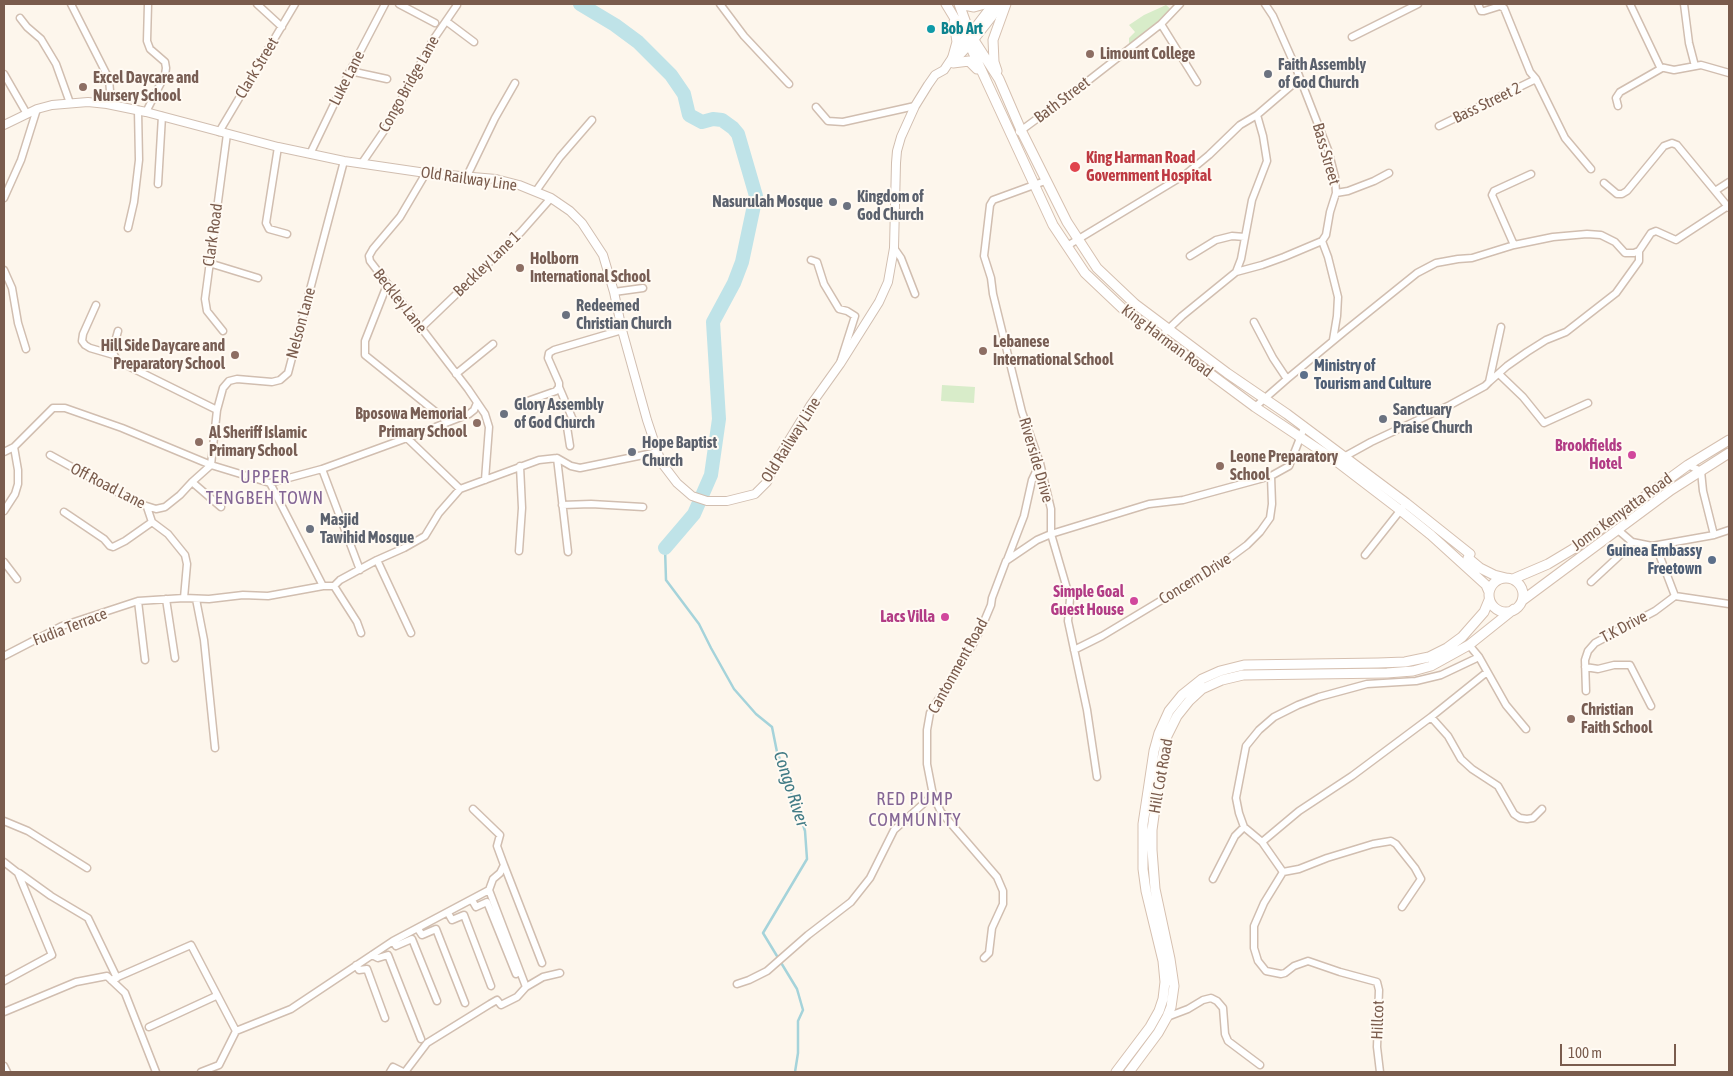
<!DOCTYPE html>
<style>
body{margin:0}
#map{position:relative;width:1733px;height:1076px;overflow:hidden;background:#fdf6ec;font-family:"Asap Condensed",sans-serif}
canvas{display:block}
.frame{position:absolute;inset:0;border:5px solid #7a5c4d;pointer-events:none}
.scale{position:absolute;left:1560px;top:1044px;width:116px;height:22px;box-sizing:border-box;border:2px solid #7a5c4d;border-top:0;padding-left:6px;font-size:15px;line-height:18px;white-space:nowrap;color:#7a5c4d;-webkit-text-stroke:4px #fffaf3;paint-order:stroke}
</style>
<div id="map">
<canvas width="1733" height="1076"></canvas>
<div class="frame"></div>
<div class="scale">100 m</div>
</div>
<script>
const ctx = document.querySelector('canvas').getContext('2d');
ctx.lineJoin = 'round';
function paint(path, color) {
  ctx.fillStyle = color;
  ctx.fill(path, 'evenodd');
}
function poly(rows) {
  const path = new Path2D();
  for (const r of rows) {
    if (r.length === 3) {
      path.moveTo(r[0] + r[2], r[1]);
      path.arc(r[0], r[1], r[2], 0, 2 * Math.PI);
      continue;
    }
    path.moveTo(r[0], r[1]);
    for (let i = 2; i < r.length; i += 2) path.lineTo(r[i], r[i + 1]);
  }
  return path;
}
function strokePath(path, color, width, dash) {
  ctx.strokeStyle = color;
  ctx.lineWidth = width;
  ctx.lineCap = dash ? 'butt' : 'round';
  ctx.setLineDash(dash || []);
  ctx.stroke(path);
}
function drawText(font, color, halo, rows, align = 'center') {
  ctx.font = font + ' "Asap Condensed",sans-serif';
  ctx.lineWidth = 4;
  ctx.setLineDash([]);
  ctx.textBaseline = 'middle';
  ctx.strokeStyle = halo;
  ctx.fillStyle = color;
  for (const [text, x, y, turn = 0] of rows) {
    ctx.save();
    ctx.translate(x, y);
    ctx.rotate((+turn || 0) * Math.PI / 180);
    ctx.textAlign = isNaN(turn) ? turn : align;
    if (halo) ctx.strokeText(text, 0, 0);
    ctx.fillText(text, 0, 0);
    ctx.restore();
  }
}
paint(poly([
 [1166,5,1173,11,1129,45,1129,38,1135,32,1129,25,1144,15],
 [942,385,975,387,974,403,941,401]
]), '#d8ecc9');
strokePath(poly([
 [665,548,666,580,699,624,711,648,734,689,756,714,772,727,777,752,782,764,784,779,796,803,805,831,807,859,763,933,797,989,803,1010,798,1021,798,1053,795,1072]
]), '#a5d3da', 2.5);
strokePath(poly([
 [580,4,615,25,638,42,671,75,684,94,689,115,702,122,713,119,722,120,733,128,738,134,756,196,742,262,734,283,713,322,719,419,711,475,694,514,665,548]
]), '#bfe3e8', 14);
const minor = poly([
 [71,4,109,79,110,91,107,104],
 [257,4,282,27],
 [399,4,435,23],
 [720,4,744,36,789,84],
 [1478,4,1481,11,1484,11,1500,6,1504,8,1530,72,1536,79,1565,138,1591,169],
 [1630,4,1660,67,1674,70,1701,65,1729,73],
 [1684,4,1689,43,1695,66],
 [20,18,27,27,41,39,56,64,70,103],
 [446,21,474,42],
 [1161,24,1197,82],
 [1352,37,1418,4],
 [350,71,387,79],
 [4,74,27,114],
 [1618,106,1616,98,1620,92,1662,68],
 [816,107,828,121,843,122,915,106],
 [146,112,165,75,166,68,165,62,150,49,147,41,148,4],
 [1439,126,1536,79],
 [219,132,295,4],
 [1019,132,1084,84,1161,24,1180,4],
 [278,147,266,223,269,229,287,234],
 [310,154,350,71,385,4],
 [362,163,388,125,433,40,457,5],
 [426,173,400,217,373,249,369,256,370,261,468,389,485,414,489,427,485,480],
 [467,176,495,118,515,83],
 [1045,181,993,200,990,205,984,256,991,278,993,294,1022,412,1040,463,1051,509,1051,534,1070,599,1068,621,1087,710,1097,777],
 [1604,183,1617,194,1622,194,1627,191,1664,146,1672,143,1677,145,1729,208],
 [158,184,162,116],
 [536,191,560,157,592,120],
 [1715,191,1729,182],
 [1336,193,1348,191,1374,181,1389,173],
 [4,198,21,160,37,109],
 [128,228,134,202,139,160,138,110],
 [1322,241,1328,257,1338,297,1337,316,1333,340],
 [1514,245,1492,195,1494,191,1531,174],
 [1067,246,1186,174,1209,155,1240,125,1257,115,1299,79],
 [894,248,901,258,915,294],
 [1190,256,1216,240,1232,236,1245,237],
 [811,260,817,262,824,284,839,309,847,311,855,316,841,360],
 [209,263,258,278],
 [4,270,12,288,18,323,26,349],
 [1236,272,1241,259,1252,200,1267,161,1263,136,1257,115],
 [387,285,365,341,365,355,447,421],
 [614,292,643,288],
 [96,305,83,334,82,341,85,345,90,348,114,355],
 [1254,322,1273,358,1287,379],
 [421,328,521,232,551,198],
 [118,331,113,349,114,355,118,361,217,410],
 [223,331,207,311,205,299,227,134],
 [1160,337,1182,316,1236,272,1262,265,1284,257,1322,241,1326,235,1330,212,1336,193,1335,177,1328,150,1296,68,1273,16,1265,4],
 [456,374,493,344],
 [1499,374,1523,397,1544,423,1588,403],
 [1489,382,1507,366,1527,352,1546,340,1566,332,1616,293,1639,261,1639,251],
 [559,387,573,420,567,427,570,446],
 [522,403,556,391,559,387,559,383,548,358,549,353,554,350,622,330],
 [1255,407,1287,379,1345,331,1417,273,1436,263,1458,259,1472,258,1514,245,1553,237,1587,234,1601,235,1615,242,1625,253,1634,253,1639,251,1651,233,1656,231,1676,240,1728,206],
 [407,438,460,489],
 [4,452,14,447,53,408,65,408,122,428,211,465,270,483,323,586],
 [50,455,137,503,156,509,165,507,180,495,192,482,211,465],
 [557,458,568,552],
 [1342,458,1371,442,1450,405,1485,386,1489,382,1501,327],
 [211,465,217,410,223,388,229,381,237,379,272,382,280,380,288,373,344,161],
 [1688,465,1701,471,1703,491,1714,535],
 [322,469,360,570],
 [192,482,221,507],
 [270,483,322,469,407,438,469,414,474,410,477,403],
 [562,505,591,504,643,507],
 [147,507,152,522,168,534,185,555,187,564,184,598],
 [4,511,15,494,18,484,18,470,14,447],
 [64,512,104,539,110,546,113,547,125,541,152,522],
 [1618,530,1632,542,1652,546,1659,554,1675,596,1729,604],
 [1652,546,1714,535,1729,530],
 [519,551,522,508,520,466],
 [1365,555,1403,507],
 [377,560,411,633],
 [1007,560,1024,516,1032,480,1040,463],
 [4,562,17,579],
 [1591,582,1618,557,1632,542],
 [334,586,357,622,361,633],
 [166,599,175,658],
 [196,599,204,640,215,748],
 [138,601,145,660],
 [1469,645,1479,657,1506,705,1526,729],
 [1074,650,1102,636,1220,565,1247,545,1260,532,1270,518,1272,504,1271,476],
 [4,656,62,626,138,601,184,598,209,599,243,595,268,596,323,586,334,586,340,580,377,560,404,548,425,536,439,513,460,489,539,460,557,458,571,466,580,468,658,452],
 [1585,667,1598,669,1614,665,1630,665,1651,706],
 [1586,691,1585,660,1588,651,1595,643,1655,611,1675,596],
 [1431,717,1448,736,1461,759,1472,769,1498,786,1514,814,1520,818,1527,819,1533,818,1542,809],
 [4,821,28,831,87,868],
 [1262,842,1299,811,1352,776,1431,717,1487,672],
 [4,862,18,873,52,955,4,981],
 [504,865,542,963],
 [1283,872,1262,842,1244,827,1239,813,1236,798,1246,746,1259,730,1274,717,1298,705,1319,697,1367,684,1416,681,1441,675,1479,657],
 [1283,872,1264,903,1254,926,1254,948,1258,961,1266,971,1281,974,1285,973,1294,966,1308,961,1340,972,1377,982,1379,990,1377,1047,1380,1072],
 [1283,872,1299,869,1327,858,1373,844,1391,841,1396,844,1415,868,1421,879,1402,907],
 [19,873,51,896,88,918,117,978],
 [1213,879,1235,836,1244,827],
 [489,890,526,987],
 [472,900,476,907,487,902,516,974],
 [448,913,452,920,464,915,491,986],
 [418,929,422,935,436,929,465,1003],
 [393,941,396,946,412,939,437,1001],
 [372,955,378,958,388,955,421,1039],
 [984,958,989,953,992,928,1003,904,1003,891,997,877,941,812,933,795,927,764,927,730,930,713,973,644,983,624,991,605,992,598,1006,561,1037,540,1051,534,1149,504,1183,500,1271,476,1289,466,1304,428],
 [356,965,359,970,367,969,385,1018],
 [111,980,191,945,236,1031],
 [737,984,749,980,767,971,808,935,851,902,870,878,894,830,933,795],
 [4,1012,76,982,107,976,125,993,156,1072],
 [1167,1017,1188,1009,1203,1000,1211,998,1217,1001,1223,1008,1225,1034,1228,1041,1260,1065],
 [149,1027,216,996],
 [4,1066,7,1072],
 [201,1072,219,1065,236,1031,291,1009,393,941,489,890,493,879,500,873,504,865,497,846,500,835,473,809],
 [390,1072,393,1067,403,1072],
 [405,1072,427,1043,490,1004,497,1000,501,1005,517,997,526,987,543,977,560,973]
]);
const tertiary = poly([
 [957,58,973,41,1002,4],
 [4,125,37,109,52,105,88,102,107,104,146,112,278,147,344,161,426,173,496,179,519,185,551,198,570,211,582,223,603,255,614,292,622,330,647,420,661,462,677,483,692,496,707,501,727,501,755,494,767,482,778,458,810,406,840,364,879,302,888,282,894,248,896,163,897,151,901,137,915,106,928,85,935,75,944,70,966,37,970,34,993,4]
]);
const secondary = poly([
 [946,4,966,37,1053,225,1085,273,1123,309,1193,361,1255,407,1336,461,1400,510,1431,535,1486,585,1489,592],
 [959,4,970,34,999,79,1021,130,1067,222,1097,268,1135,304,1227,373,1287,414,1406,503,1470,554,1468,558,1480,568,1494,575,1506,578],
 [959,4,974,7,985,4],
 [952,60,957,42,954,22],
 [953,63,969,61,977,69],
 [997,71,994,62,993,40,1006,4],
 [1506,595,17],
 [1513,579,1548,564,1573,549,1688,465,1729,440],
 [1523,600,1671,490,1729,453],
 [1116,1072,1150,1027,1159,1011,1163,999,1165,982,1163,961,1146,891,1143,869,1143,824,1154,751,1159,733,1169,711,1182,695,1202,679,1220,671,1244,665,1378,663,1405,662,1429,657,1447,648,1462,637,1484,612,1489,600],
 [1129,1072,1158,1033,1167,1017,1171,1007,1174,986,1170,959,1155,889,1152,850,1152,830,1161,764,1167,736,1177,716,1189,701,1202,689,1222,680,1243,675,1387,673,1413,671,1431,666,1469,645,1514,609]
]);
strokePath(minor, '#d1beb0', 9);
strokePath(tertiary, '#d1beb0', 10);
strokePath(secondary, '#d6c0b0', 11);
strokePath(minor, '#fff', 6);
strokePath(tertiary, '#fff', 8);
strokePath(secondary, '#fff', 9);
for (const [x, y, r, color] of [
 [931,29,5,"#0f9aa8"],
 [1090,54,5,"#8d6e63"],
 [1268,74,5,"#6b7280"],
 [83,87,5,"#8d6e63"],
 [1075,167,6,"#e0444e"],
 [833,202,5,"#6b7280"],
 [847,206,5,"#6b7280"],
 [520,268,5,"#8d6e63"],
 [566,315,5,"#6b7280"],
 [983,351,5,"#8d6e63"],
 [235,355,5,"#8d6e63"],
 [1304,375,5,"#5c6f8a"],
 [504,414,5,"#6b7280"],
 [1383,419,5,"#6b7280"],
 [477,423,5,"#8d6e63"],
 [199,442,5,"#8d6e63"],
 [632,452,5,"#6b7280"],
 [1632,455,5,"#d1479c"],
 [1220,466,5,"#8d6e63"],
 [310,529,5,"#6b7280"],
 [1712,560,5,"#5c6f8a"],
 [1134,601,5,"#d1479c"],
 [945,617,5,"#d1479c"],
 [1571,719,5,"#8d6e63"]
]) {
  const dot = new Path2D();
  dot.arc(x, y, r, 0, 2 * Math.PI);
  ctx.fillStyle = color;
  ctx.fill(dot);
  strokePath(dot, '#fffaf3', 2);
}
drawText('bold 16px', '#0d838f', '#fffaf3', [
 ["Bob Art",941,29]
], 'left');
drawText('bold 16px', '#785e54', '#fffaf3', [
 ["Limount College",1100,54],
 ["Excel Daycare and",93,78],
 ["Nursery School",93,96],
 ["Holborn",530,259],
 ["International School",530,277],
 ["Lebanese",993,342],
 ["International School",993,360],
 ["Hill Side Daycare and",225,346,"right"],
 ["Preparatory School",225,364,"right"],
 ["Bposowa Memorial",467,414,"right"],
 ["Primary School",467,432,"right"],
 ["Al Sheriff Islamic",209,433],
 ["Primary School",209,451],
 ["Leone Preparatory",1230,457],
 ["School",1230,475],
 ["Christian",1581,710],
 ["Faith School",1581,728]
], 'left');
drawText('bold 16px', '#5b616d', '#fffaf3', [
 ["Faith Assembly",1278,65],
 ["of God Church",1278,83],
 ["Kingdom of",857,197],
 ["God Church",857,215],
 ["Nasurulah Mosque",823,202,"right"],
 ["Redeemed",576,306],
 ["Christian Church",576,324],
 ["Glory Assembly",514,405],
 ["of God Church",514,423],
 ["Sanctuary",1393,410],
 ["Praise Church",1393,428],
 ["Hope Baptist",642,443],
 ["Church",642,461],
 ["Masjid",320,520],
 ["Tawihid Mosque",320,538]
], 'left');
drawText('16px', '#7a5c4d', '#fffaf3', [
 ["Clark Street",257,68,-59],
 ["Luke Lane",347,78,-63],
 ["Congo Bridge Lane",409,84,-61],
 ["Bath Street",1062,100,-37],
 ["Bass Street 2",1487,103,-26],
 ["Bass Street",1326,154,74],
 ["Old Railway Line",469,179,8],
 ["Clark Road",213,235,-82],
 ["Beckley Lane 1",487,264,-44],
 ["Beckley Lane",400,301,52],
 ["Nelson Lane",301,323,-75],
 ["King Harman Road",1167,341,37],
 ["Old Railway Line",791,440,-58],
 ["Riverside Drive",1036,460,74],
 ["Off Road Lane",108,486,27],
 ["Jomo Kenyatta Road",1622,512,-36],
 ["Concern Drive",1195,579,-32],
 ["Fudia Terrace",70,627,-21],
 ["T.K Drive",1624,627,-28],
 ["Cantonment Road",958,666,-61],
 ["Hill Cot Road",1161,776,-80],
 ["Hillcot",1378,1020,-88]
]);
drawText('bold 16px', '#be3a42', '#fffaf3', [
 ["King Harman Road",1086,158],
 ["Government Hospital",1086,176]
], 'left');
drawText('bold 16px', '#4e5e75', '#fffaf3', [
 ["Ministry of",1314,366],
 ["Tourism and Culture",1314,384],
 ["Guinea Embassy",1702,551,"right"],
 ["Freetown",1702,569,"right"]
], 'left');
drawText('bold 16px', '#b23c85', '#fffaf3', [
 ["Brookfields",1622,446],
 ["Hotel",1622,464],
 ["Simple Goal",1124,592],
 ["Guest House",1124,610],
 ["Lacs Villa",935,617]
], 'right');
ctx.letterSpacing = '1px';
drawText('18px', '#846695', '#fffaf3', [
 ["UPPER",265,477],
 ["TENGBEH TOWN",265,498],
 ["RED PUMP",915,799],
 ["COMMUNITY",915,820]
]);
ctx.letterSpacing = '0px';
drawText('italic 18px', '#437c86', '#fffaf3', [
 ["Congo River",791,789,72]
]);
</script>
